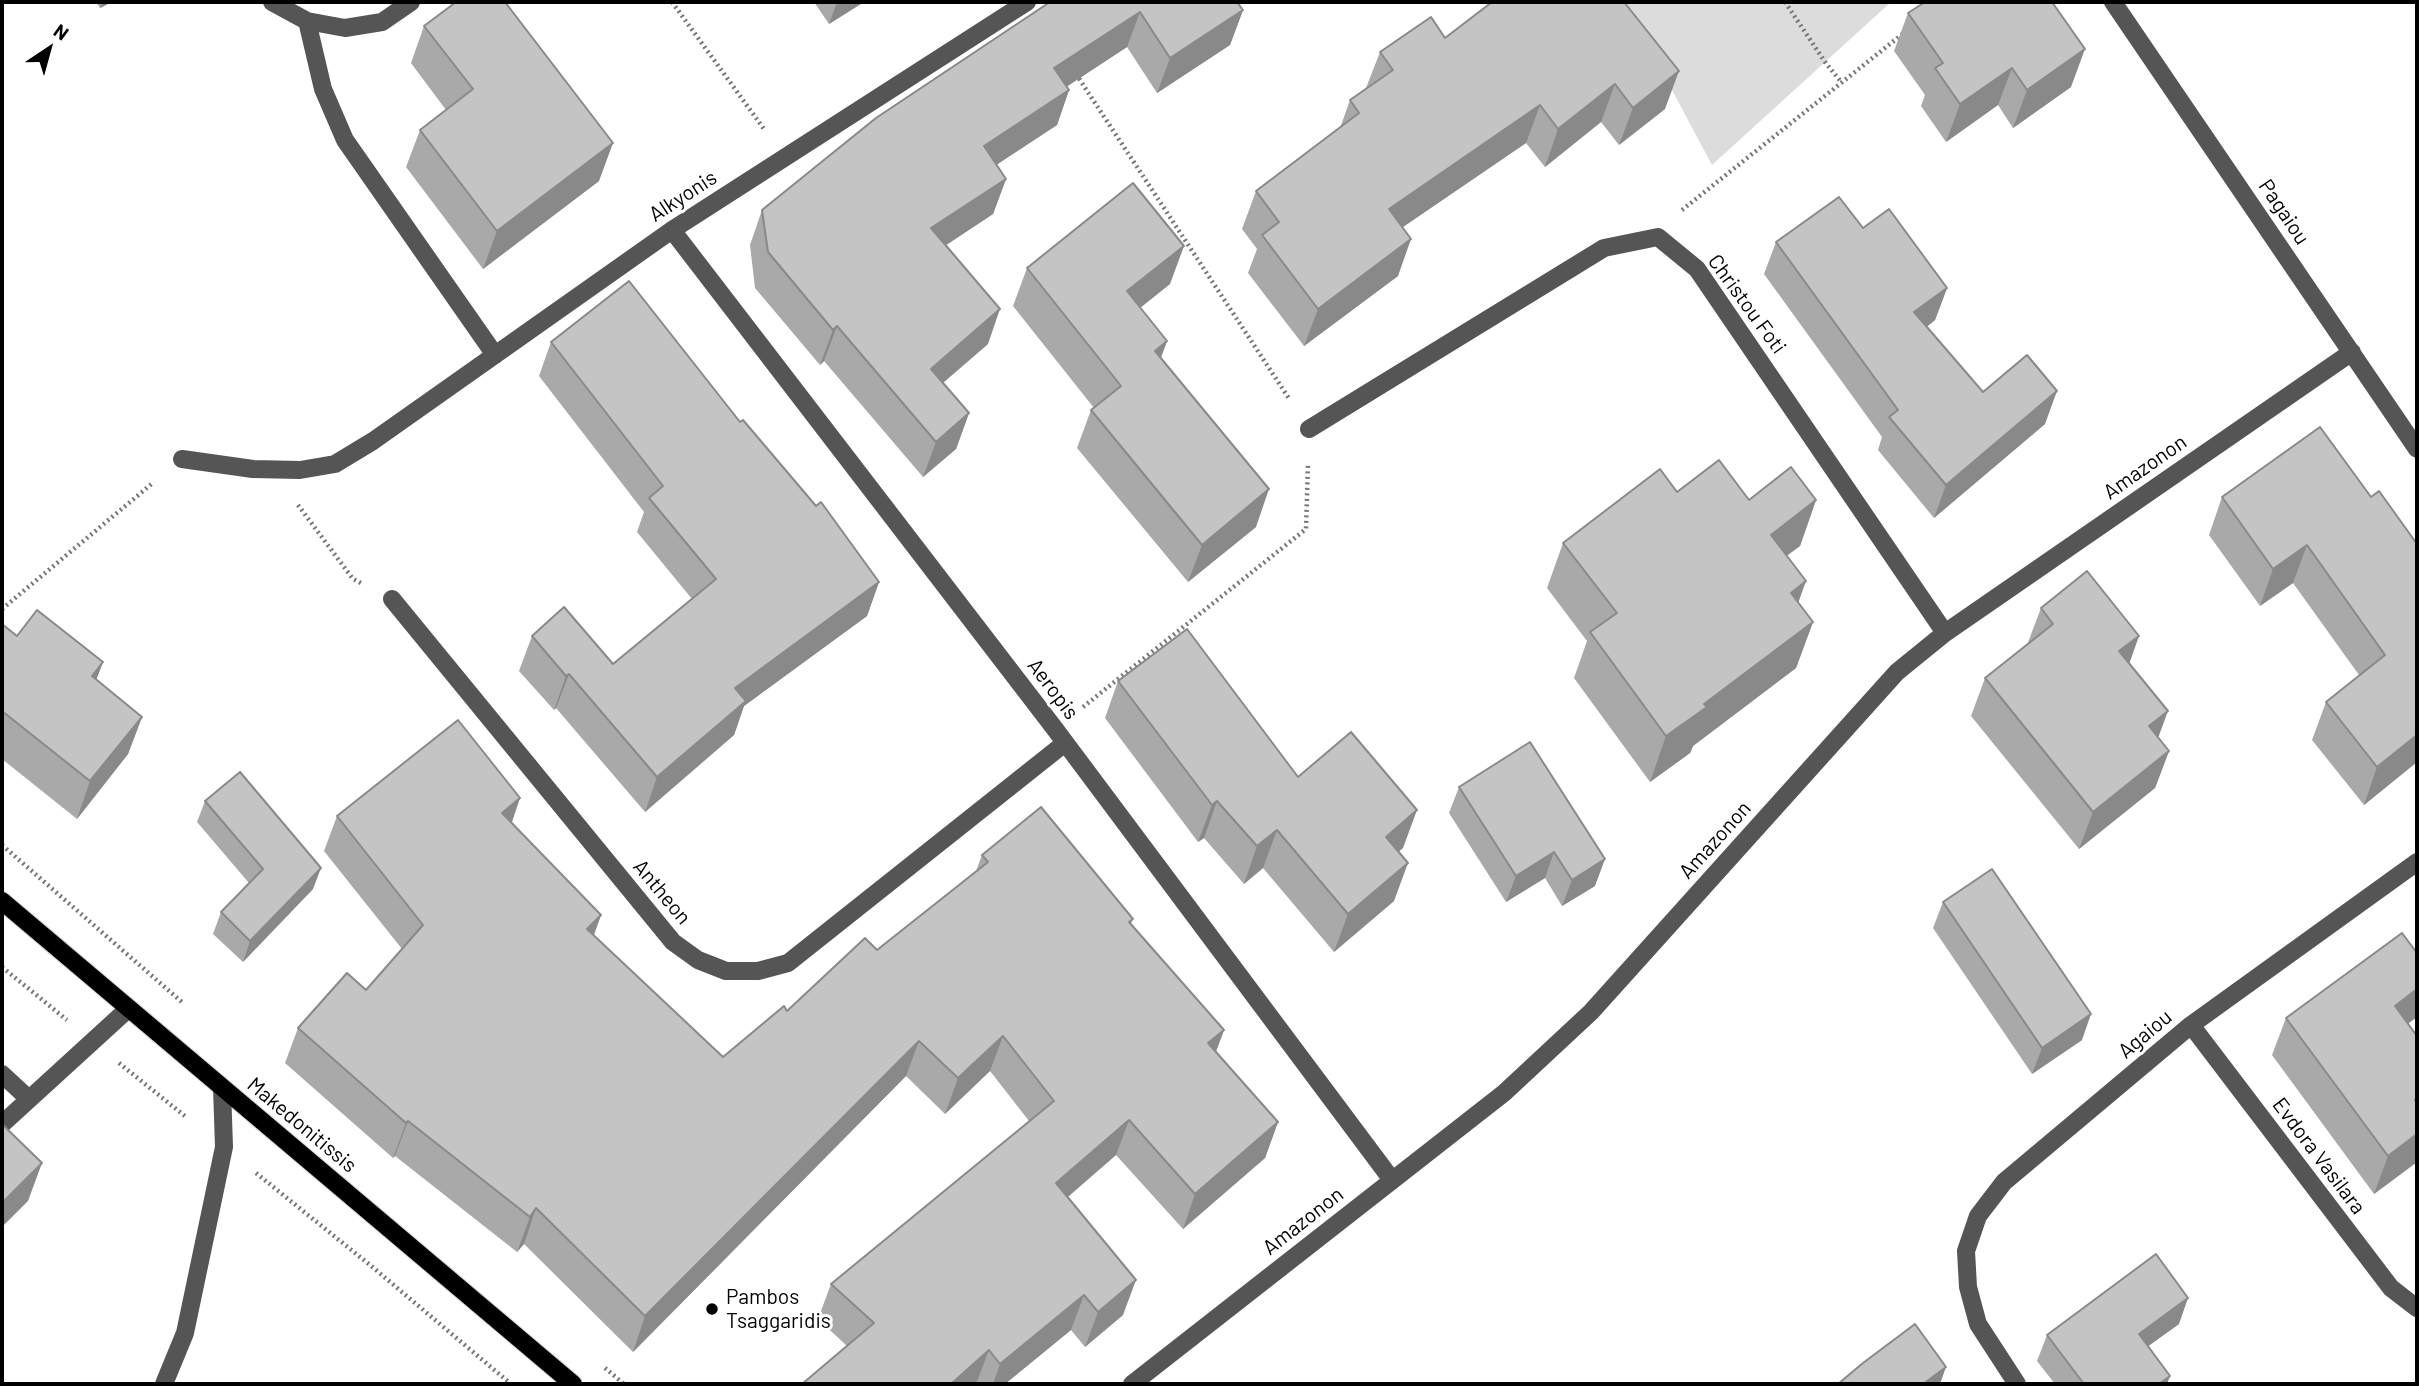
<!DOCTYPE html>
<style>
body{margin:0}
#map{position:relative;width:2419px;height:1386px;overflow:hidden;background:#fff;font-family:Barlow,sans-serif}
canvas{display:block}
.frame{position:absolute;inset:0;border:4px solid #000;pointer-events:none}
.north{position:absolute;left:14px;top:14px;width:70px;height:70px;-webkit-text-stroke:5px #fff;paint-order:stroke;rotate:36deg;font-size:19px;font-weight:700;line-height:28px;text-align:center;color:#000}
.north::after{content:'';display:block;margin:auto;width:24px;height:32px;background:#000;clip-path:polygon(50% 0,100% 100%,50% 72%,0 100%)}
</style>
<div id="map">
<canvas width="2419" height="1386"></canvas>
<div class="frame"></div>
<div class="north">N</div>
</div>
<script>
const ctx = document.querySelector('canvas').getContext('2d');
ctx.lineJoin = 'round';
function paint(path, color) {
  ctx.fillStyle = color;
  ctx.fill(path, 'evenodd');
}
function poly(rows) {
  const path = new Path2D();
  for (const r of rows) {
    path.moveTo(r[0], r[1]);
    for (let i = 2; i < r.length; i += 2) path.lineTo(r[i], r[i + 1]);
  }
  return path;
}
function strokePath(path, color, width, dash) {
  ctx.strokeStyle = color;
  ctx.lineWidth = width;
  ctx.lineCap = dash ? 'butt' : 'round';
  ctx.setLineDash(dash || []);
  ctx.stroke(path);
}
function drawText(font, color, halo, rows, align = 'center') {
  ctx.font = font + ' Barlow,sans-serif';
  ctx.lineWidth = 6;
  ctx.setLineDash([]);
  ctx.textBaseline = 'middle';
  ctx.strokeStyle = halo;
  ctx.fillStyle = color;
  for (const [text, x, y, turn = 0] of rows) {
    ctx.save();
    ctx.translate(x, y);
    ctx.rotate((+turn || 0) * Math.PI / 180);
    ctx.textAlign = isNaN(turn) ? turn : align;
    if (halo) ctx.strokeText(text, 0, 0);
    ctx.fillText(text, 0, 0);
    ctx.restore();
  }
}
paint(poly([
 [1625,2,1891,2,1712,165]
]), '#dcdcdc');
const major = poly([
 [2,901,573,1384]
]);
strokePath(major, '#dbdbdb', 20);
strokePath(poly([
 [672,2,764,129],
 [1785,2,1825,62,1842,83],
 [1076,74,1290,400],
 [1682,210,1905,32],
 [298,505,353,579,363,584],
 [2,609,154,482],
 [1083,707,1306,529,1308,463],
 [2,845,183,1003],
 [2,967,67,1020],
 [119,1063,186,1117],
 [256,1173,370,1265,511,1384],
 [605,1368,624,1384]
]), '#777', 4.5, [2, 3.5]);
strokePath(poly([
 [272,2,307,21,345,28,382,22,411,2],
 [2113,2,2417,449],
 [307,21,323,89,345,140,495,355],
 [672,230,1055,729,1392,1180],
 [1309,429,1604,248,1658,237,1697,269,1945,633],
 [182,459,253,469,300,470,335,464,373,441,672,230,1027,2],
 [392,599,673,942,698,960,726,971,758,971,788,963,1065,743],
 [2191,1025,2391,1288,2417,1308],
 [2,1074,29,1099],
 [2,1124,128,1009],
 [164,1384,185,1333,224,1147,222,1088],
 [1132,1384,1504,1093,1591,1012,1897,672,1945,633,2352,352],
 [2017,1384,1978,1324,1968,1287,1966,1251,1978,1216,2004,1182,2191,1025,2417,862]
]), '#555', 18);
strokePath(major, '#000', 18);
paint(poly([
 [96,2,112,2,100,8],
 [814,2,864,2,829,24],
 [1050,2,1243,10,1230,45,1157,93,1127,47,1067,86,1069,90,1057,125,997,164,1006,179,993,214,946,245,988,344,943,383,969,413,956,449,923,477,824,361,820,365,755,288,750,245,762,210],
 [1492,2,1665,109,1619,145,1601,122,1545,167,1526,143,1403,227,1398,276,1304,346,1248,273,1257,249,1242,229,1256,191,1340,128,1350,100,1366,88,1380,52,1445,38],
 [1908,13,2071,87,2013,128,1998,105,1946,142,1921,106,1925,95,1894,51],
 [424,26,599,181,483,269,406,167,420,130,446,110,411,63],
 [1863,228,1947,288,1935,320,1927,327,1983,392,2045,424,1934,518,1878,450,1882,437,1764,274,1776,242],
 [1027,268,1170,284,1140,307,1167,341,1161,358,1256,527,1188,582,1077,448,1091,410,1094,408,1013,306],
 [551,342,740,422,879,582,867,616,744,706,734,735,645,812,556,708,554,710,519,671,532,636,613,664,692,599,637,532,644,512,539,376],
 [1677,492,1749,500,1816,500,1800,546,1787,555,1798,603,1813,622,1796,668,1693,746,1690,753,1650,782,1574,678,1587,641,1547,588,1563,543],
 [2222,497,2371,497,2417,544,2417,762,2364,805,2312,740,2326,702,2359,675,2293,583,2260,606,2209,535],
 [2041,608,2129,663,2158,737,2169,751,2155,788,2079,849,1971,716,1985,678,2027,645],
 [2,624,17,636,103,662,96,680,142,717,128,754,77,819,2,759],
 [1118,681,1298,777,1403,848,1398,852,1394,901,1334,952,1263,868,1244,884,1204,838,1198,842,1105,718],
 [1530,742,1595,886,1562,906,1545,878,1506,902,1449,813,1459,787],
 [205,801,313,889,243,962,213,934,221,912,249,883,197,822],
 [337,816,512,823,601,915,594,935,723,1057,787,1011,877,950,976,871,982,855,1133,919,1131,924,1224,1030,1216,1051,1278,1122,1265,1158,1183,1229,1116,1155,1068,1197,1123,1315,1085,1347,1071,1330,1005,1384,802,1384,847,1346,818,1319,831,1284,1029,1121,990,1071,945,1114,906,1076,633,1352,524,1244,517,1252,395,1156,393,1158,285,1063,298,1028,366,990,402,949,324,851],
 [1943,902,2082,1040,2032,1074,1933,928],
 [2417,953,2417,1017,2408,1023,2417,1036,2417,1162,2374,1194,2272,1055,2286,1018],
 [2179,1324,2148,1346,2167,1384,2055,1384,2037,1361,2047,1335]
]), '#a9a9a9');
paint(poly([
 [102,2,112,2,100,8],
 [837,2,864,2,829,24],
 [1243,10,1230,45,1157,93,1170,58],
 [1140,12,1127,47,1042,103,1054,68],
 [2085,49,2071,87,2013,128,2027,90],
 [2012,68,1998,105,1946,142,1960,104],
 [1679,71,1665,109,1619,145,1633,108],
 [1615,84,1601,122,1545,167,1558,129],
 [1069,90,1057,125,972,181,984,146],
 [1540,105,1526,143,1375,246,1389,209],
 [613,143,599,181,483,269,497,231],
 [1006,179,993,214,919,263,931,228],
 [1411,239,1398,276,1304,346,1318,309],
 [1184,246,1170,284,1114,329,1127,291],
 [1947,288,1935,320,1902,345,1914,312],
 [1000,309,988,344,918,404,931,369],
 [837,326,824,361,820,365,833,330],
 [1167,341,1153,378,1155,351],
 [2057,391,2045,424,1934,518,1946,485],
 [969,413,956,449,923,477,936,442],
 [1269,489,1256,527,1188,582,1202,545],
 [1816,500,1800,546,1754,580,1771,535],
 [2307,545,2293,583,2260,606,2273,569],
 [1806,581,1790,626,1791,593],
 [879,582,867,616,744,706,734,735,645,812,657,777,735,688],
 [1813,622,1796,668,1693,746,1690,753,1650,782,1666,736,1704,704],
 [2139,636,2126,673,2119,651],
 [103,662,89,699,92,676],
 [569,674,556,708,554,710,566,676],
 [2168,711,2154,749,2149,726],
 [142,717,128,754,77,819,90,781],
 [2417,735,2417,762,2364,805,2377,767],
 [2169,751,2155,788,2079,849,2093,812],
 [520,798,508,834,502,813],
 [1217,801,1204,838,1198,842,1212,805],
 [1417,810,1403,848,1372,874,1386,837],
 [1277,830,1263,868,1244,884,1257,846],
 [1554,852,1545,878,1506,902,1516,876],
 [1605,859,1595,886,1562,906,1572,880],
 [1408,863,1394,901,1334,952,1348,914],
 [321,868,313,889,243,962,250,941],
 [601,915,588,950,587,929],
 [2417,989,2417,1017,2382,1043,2395,1006],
 [2091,1014,2082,1040,2032,1074,2042,1048],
 [1224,1030,1211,1065,1208,1043],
 [1003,1036,990,1071,945,1114,958,1078],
 [919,1041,906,1076,633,1352,645,1316],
 [1129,1120,1116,1155,1043,1218,1056,1183],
 [408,1121,395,1156,393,1158,406,1123],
 [1278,1122,1265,1158,1183,1229,1195,1194],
 [2417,1134,2417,1162,2374,1194,2388,1156],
 [42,1163,28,1201,2,1227,2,1203],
 [536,1208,524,1244,517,1252,530,1217],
 [1136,1280,1123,1315,1085,1347,1098,1312],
 [1084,1295,1071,1330,1005,1384,993,1384,1000,1364],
 [2188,1298,2179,1324,2129,1360,2139,1334],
 [989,1350,976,1384,951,1384],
 [1946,1367,1940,1384,1923,1384],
 [2170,1376,2167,1384,2159,1384]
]), '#898989');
const building = poly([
 [456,2,505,2,613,143,497,231,420,130,473,89,424,26,456,2],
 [1050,2,1237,2,1243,10,1170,58,1140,12,1054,68,1069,90,984,146,1006,179,931,228,1000,309,931,369,969,413,936,442,837,326,833,330,768,252,762,210,876,118,1050,2],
 [1492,2,1624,2,1679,71,1633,108,1615,84,1558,129,1540,105,1389,209,1411,239,1318,309,1262,235,1279,222,1256,191,1359,113,1350,100,1393,70,1380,52,1431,17,1445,38,1492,2],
 [1925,2,2052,2,2085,49,2027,90,2012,68,1960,104,1935,68,1943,63,1908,13,1925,2],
 [1133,183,1184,246,1127,291,1167,341,1155,351,1269,489,1202,545,1091,410,1121,386,1027,268,1133,183],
 [1839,197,1863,228,1889,209,1947,288,1914,312,1983,392,2027,355,2057,391,1946,485,1889,417,1898,410,1776,242,1839,197],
 [629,281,740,422,743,420,816,506,821,502,879,582,735,688,746,701,657,777,569,674,566,676,532,636,564,607,613,664,716,579,649,498,663,486,551,342,629,281],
 [2320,427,2371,497,2379,491,2417,544,2417,735,2377,767,2326,702,2385,655,2307,545,2273,569,2222,497,2320,427],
 [1719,460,1749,500,1791,467,1816,500,1771,535,1806,581,1791,593,1813,622,1704,704,1707,707,1666,736,1590,632,1617,613,1563,543,1660,469,1677,492,1719,460],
 [2087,571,2139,636,2119,651,2168,711,2149,726,2169,751,2093,812,1985,678,2053,624,2041,608,2087,571],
 [37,610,103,662,92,676,142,717,90,781,2,711,2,624,17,636,37,610],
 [1187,629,1298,777,1351,732,1417,810,1386,837,1408,863,1348,914,1277,830,1257,846,1217,801,1212,805,1118,681,1187,629],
 [458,720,520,798,502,813,601,915,587,929,723,1057,784,1006,787,1011,865,938,877,950,988,862,982,855,1041,807,1133,919,1129,922,1224,1030,1208,1043,1278,1122,1195,1194,1129,1120,1056,1183,1136,1280,1098,1312,1084,1295,1000,1364,989,1350,951,1384,802,1384,874,1323,831,1284,1054,1101,1003,1036,958,1078,919,1041,645,1316,536,1208,530,1217,408,1121,406,1123,298,1028,347,973,366,990,423,925,337,816,458,720],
 [1530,742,1605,859,1572,880,1554,852,1516,876,1459,787,1530,742],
 [240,772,321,868,250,941,221,912,263,869,205,801,240,772],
 [1992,869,2091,1014,2042,1048,1943,902,1992,869],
 [2402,933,2417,953,2417,989,2395,1006,2417,1036,2417,1098,2415,1100,2417,1103,2417,1134,2388,1156,2286,1018,2402,933],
 [2,1124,42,1163,2,1203,2,1124],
 [2156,1254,2188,1298,2139,1334,2170,1376,2159,1384,2084,1384,2047,1335,2156,1254],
 [1915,1324,1946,1367,1923,1384,1838,1384,1863,1363,1915,1324]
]);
paint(building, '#c4c4c4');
strokePath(building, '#898989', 2);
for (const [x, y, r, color] of [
 [712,1309,7,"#000"]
]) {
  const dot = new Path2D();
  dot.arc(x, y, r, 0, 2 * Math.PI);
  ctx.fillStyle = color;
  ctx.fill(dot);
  strokePath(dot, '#fff', 2.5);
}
drawText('21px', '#000', '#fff', [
 ["Alkyonis",683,196,-33],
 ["Pagaiou",2284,212,56],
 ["Christou Foti",1747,304,54],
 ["Amazonon",2145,467,-35],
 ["Aeropis",1053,689,53],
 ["Amazonon",1715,840,-48],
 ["Antheon",662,892,50],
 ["Agaiou",2145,1034,-40],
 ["Makedonitissis",302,1125,40],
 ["Evdora Vasilara",2319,1156,53],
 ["Amazonon",1303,1221,-38]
]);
drawText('21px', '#000', '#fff', [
 ["Pambos",726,1297],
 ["Tsaggaridis",726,1321]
], 'left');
</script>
